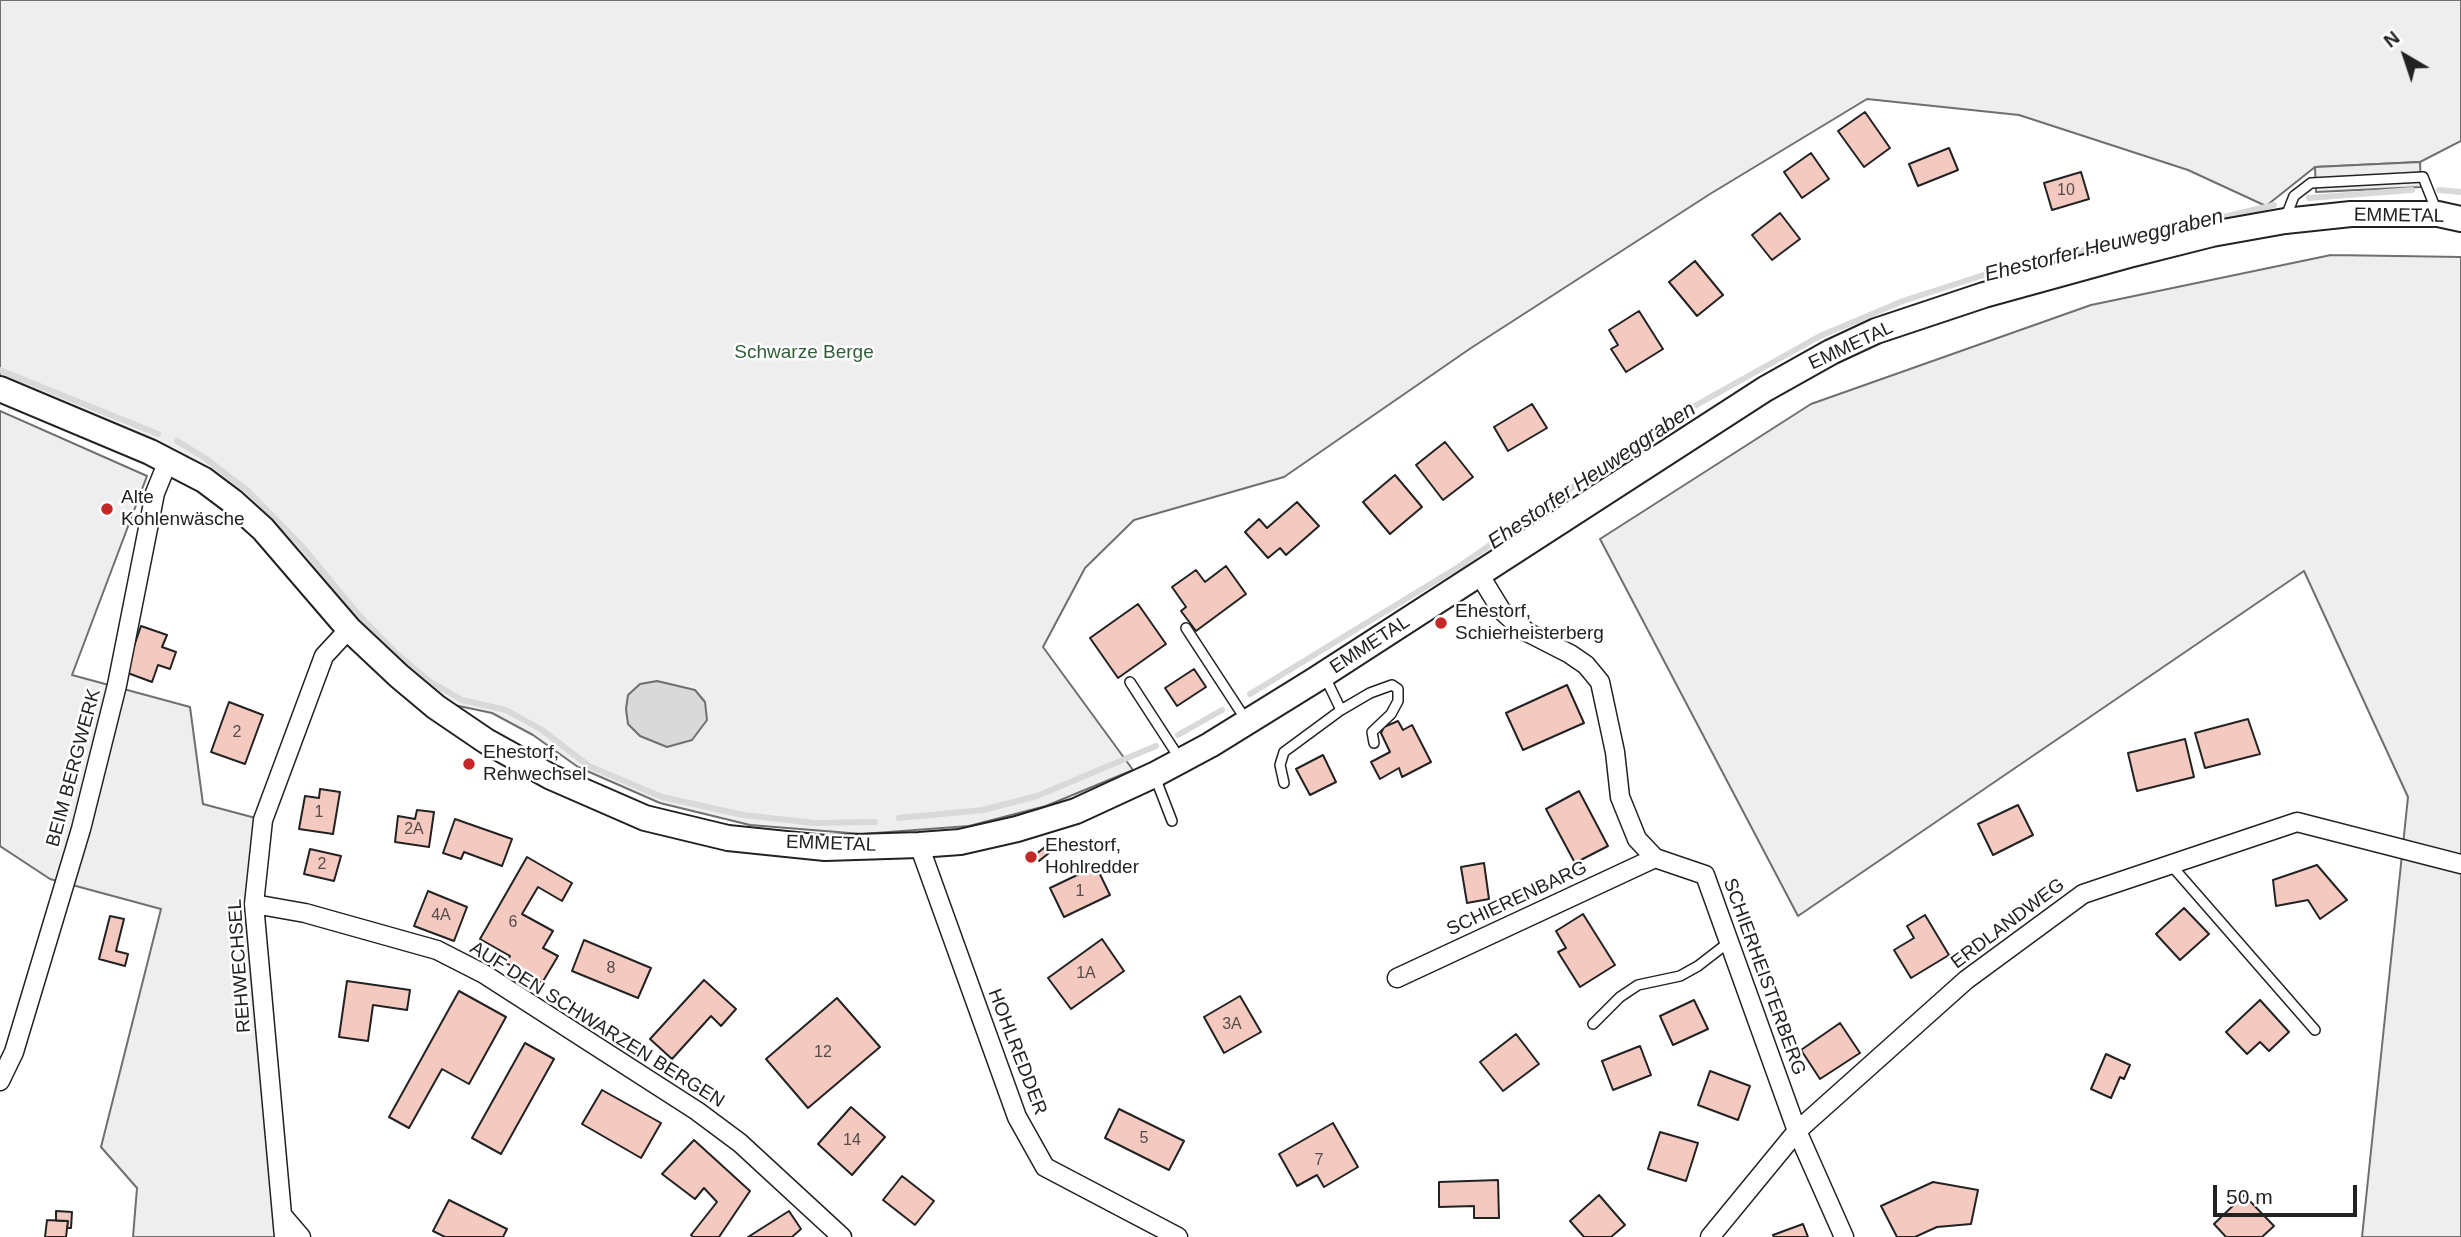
<!DOCTYPE html>
<meta charset="utf-8">
<style>
body{margin:0}
#map{position:relative;width:2461px;height:1237px;overflow:hidden;background:#fff;font-family:Arial,sans-serif}
canvas{display:block}
.north{position:absolute;left:2370px;top:21px;width:70px;height:70px;-webkit-text-stroke:5px #fff;paint-order:stroke;rotate:321deg;font-size:19px;font-weight:700;line-height:28px;text-align:center;color:#222}
.north::after{content:'';display:block;margin:auto;width:24px;height:32px;background:#222;clip-path:polygon(50% 0,100% 100%,50% 72%,0 100%)}
.scale{position:absolute;left:2213px;top:1185px;width:144px;height:32px;box-sizing:border-box;border:4px solid #222;border-top:0;padding-left:9px;font-size:21px;line-height:24px;white-space:nowrap;color:#222;-webkit-text-stroke:5px #fff;paint-order:stroke}
</style>
<div id="map">
<canvas width="2461" height="1237"></canvas>
<div class="north">N</div>
<div class="scale">50 m</div>
</div>
<script>
const ctx = document.querySelector('canvas').getContext('2d');
ctx.lineJoin = 'round';
function paint(path, color) {
  ctx.fillStyle = color;
  ctx.fill(path, 'evenodd');
}
function poly(rows) {
  const path = new Path2D();
  for (const r of rows) {
    path.moveTo(r[0], r[1]);
    for (let i = 2; i < r.length; i += 2) path.lineTo(r[i], r[i + 1]);
  }
  return path;
}
function strokePath(path, color, width, dash) {
  ctx.strokeStyle = color;
  ctx.lineWidth = width;
  ctx.lineCap = dash ? 'butt' : 'round';
  ctx.setLineDash(dash || []);
  ctx.stroke(path);
}
function drawText(font, color, halo, rows, align = 'center') {
  ctx.font = font + ' Arial,sans-serif';
  ctx.lineWidth = 5;
  ctx.setLineDash([]);
  ctx.textBaseline = 'middle';
  ctx.strokeStyle = halo;
  ctx.fillStyle = color;
  for (const [text, x, y, turn = 0] of rows) {
    ctx.save();
    ctx.translate(x, y);
    ctx.rotate((+turn || 0) * Math.PI / 180);
    ctx.textAlign = isNaN(turn) ? turn : align;
    if (halo) ctx.strokeText(text, 0, 0);
    ctx.fillText(text, 0, 0);
    ctx.restore();
  }
}
const green = poly([
 [0,0,2461,0,2461,141,2420,162,2315,167,2266,206,2188,170,2019,115,1867,99,1710,194,1471,348,1284,477,1134,520,1085,568,1043,647,1133,770,1046,806,969,826,862,834,750,825,660,803,578,767,533,735,492,713,454,705,430,689,367,632,286,539,0,378,0,0],
 [2331,255,2461,257,2461,1237,2362,1237,2408,797,2304,571,1798,916,1600,539,1811,404,2091,305,2331,255],
 [0,411,147,476,72,675,190,707,203,804,263,820,254,904,284,1237,133,1237,137,1188,101,1147,161,909,50,879,0,846,0,411]
]);
paint(green, '#eee');
strokePath(green, '#6f6f6f', 2);
const parking = poly([
 [2420,162,2421,187,2316,192,2315,167,2420,162]
]);
paint(parking, '#ededed');
strokePath(parking, '#6f6f6f', 2);
const water = poly([
 [657,681,695,690,705,702,707,720,692,740,667,747,640,736,628,724,626,709,628,695,640,684,657,681]
]);
paint(water, '#d9d9d9');
strokePath(water, '#6f6f6f', 2);
strokePath(poly([
 [2439,190,2461,192],
 [2309,198,2412,190],
 [0,370,158,434],
 [177,441,205,458,248,491,301,545,357,613,396,653,429,681,462,700,506,710,542,730,589,766,662,797,743,815,814,823,875,822],
 [1250,694,1460,566,1666,422,1820,336,1903,301,1993,272,2274,205],
 [1178,735,1222,710],
 [899,818,983,810,1037,796,1156,746]
]), '#d9d9d9', 6);
const building = poly([
 [1865,112,1890,148,1864,167,1838,131,1865,112],
 [1949,148,1958,170,1918,186,1909,164,1949,148],
 [1811,153,1829,179,1802,198,1784,172,1811,153],
 [2081,172,2089,199,2052,210,2044,183,2081,172],
 [1780,213,1800,239,1772,260,1752,235,1780,213],
 [1695,261,1723,295,1697,316,1669,282,1695,261],
 [1639,311,1663,349,1626,372,1611,349,1618,345,1609,330,1639,311],
 [1532,404,1547,428,1508,451,1494,427,1532,404],
 [1445,442,1473,477,1443,500,1416,465,1445,442],
 [1395,475,1422,507,1390,534,1363,502,1395,475],
 [1297,502,1319,526,1286,555,1280,548,1268,558,1245,532,1259,519,1267,528,1297,502],
 [1226,566,1246,594,1196,631,1181,611,1186,607,1172,587,1196,570,1205,582,1226,566],
 [1138,604,1166,644,1118,678,1090,638,1138,604],
 [141,626,167,635,162,647,176,652,170,669,158,665,152,682,125,672,141,626],
 [1194,669,1206,687,1177,706,1165,688,1194,669],
 [1567,685,1584,723,1523,750,1506,713,1567,685],
 [229,702,263,715,245,764,211,752,229,702],
 [2248,719,2260,754,2205,768,2195,733,2248,719],
 [1398,721,1403,730,1412,725,1431,762,1402,777,1399,768,1380,779,1371,762,1390,752,1381,733,1384,727,1398,721],
 [2185,739,2194,777,2137,791,2128,753,2185,739],
 [1323,755,1336,782,1310,795,1296,769,1323,755],
 [320,789,340,792,333,834,299,829,305,796,319,798,320,789],
 [1579,791,1608,846,1575,863,1546,809,1579,791],
 [2018,805,2033,835,1993,855,1978,824,2018,805],
 [417,810,434,812,429,847,395,842,398,816,415,819,417,810],
 [455,819,512,839,502,866,464,852,461,859,443,853,455,819],
 [1045,847,1049,853,1039,861,1035,855,1045,847],
 [310,849,341,856,334,881,304,874,310,849],
 [527,857,572,883,562,901,538,887,522,914,553,931,543,948,558,956,542,983,506,963,510,956,480,939,527,857],
 [1484,863,1489,899,1467,903,1461,867,1484,863],
 [2317,865,2347,900,2320,919,2308,900,2276,906,2273,880,2317,865],
 [1096,866,1110,895,1064,917,1050,888,1096,866],
 [428,891,467,907,454,941,414,926,428,891],
 [2184,908,2209,934,2180,960,2156,934,2184,908],
 [1583,914,1615,965,1580,987,1558,952,1566,948,1556,931,1583,914],
 [1925,915,1949,955,1911,978,1894,950,1914,938,1907,926,1925,915],
 [110,916,124,919,116,951,128,954,125,966,99,959,110,916],
 [1102,939,1124,971,1071,1009,1048,978,1102,939],
 [584,940,651,968,638,998,572,971,584,940],
 [704,980,736,1009,721,1026,711,1016,672,1059,650,1039,704,980],
 [347,981,410,990,407,1010,373,1005,368,1041,339,1037,347,981],
 [459,991,506,1017,469,1084,442,1069,409,1128,389,1117,459,991],
 [1240,996,1261,1032,1224,1053,1204,1017,1240,996],
 [837,998,880,1047,808,1108,766,1059,837,998],
 [1694,1000,1708,1029,1673,1045,1660,1016,1694,1000],
 [2260,1000,2289,1032,2269,1051,2260,1042,2247,1054,2226,1032,2260,1000],
 [1840,1023,1860,1053,1820,1079,1801,1050,1840,1023],
 [1516,1034,1539,1064,1503,1091,1480,1062,1516,1034],
 [525,1043,554,1059,501,1154,472,1138,525,1043],
 [1640,1046,1651,1075,1613,1090,1602,1061,1640,1046],
 [2106,1054,2130,1065,2124,1079,2120,1077,2111,1098,2091,1089,2106,1054],
 [1710,1071,1750,1086,1738,1120,1698,1105,1710,1071],
 [602,1090,661,1123,641,1158,582,1124,602,1090],
 [851,1107,885,1137,852,1175,818,1144,851,1107],
 [1119,1109,1184,1141,1169,1170,1105,1138,1119,1109],
 [1333,1123,1358,1167,1324,1187,1317,1175,1297,1186,1279,1154,1333,1123],
 [1660,1132,1698,1143,1686,1181,1648,1169,1660,1132],
 [694,1140,750,1191,719,1237,693,1237,691,1235,717,1202,704,1188,695,1199,662,1174,694,1140],
 [902,1176,934,1201,915,1225,883,1200,902,1176],
 [1498,1180,1499,1218,1474,1218,1474,1206,1439,1207,1439,1182,1498,1180],
 [1933,1182,1978,1190,1971,1224,1937,1227,1915,1237,1897,1237,1881,1206,1933,1182],
 [1599,1195,1625,1225,1611,1237,1584,1237,1570,1221,1599,1195],
 [2244,1195,2274,1226,2262,1237,2226,1237,2214,1224,2244,1195],
 [449,1200,507,1229,503,1237,445,1237,433,1231,449,1200],
 [56,1211,72,1212,71,1228,67,1228,68,1221,56,1221,56,1211],
 [789,1211,801,1229,792,1237,748,1237,789,1211],
 [47,1220,68,1221,66,1237,45,1237,47,1220],
 [1803,1224,1808,1237,1774,1237,1773,1235,1803,1224]
]);
paint(building, '#f3c9c0');
strokePath(building, '#222', 2);
const lane = poly([
 [2285,219,2294,196,2311,183,2423,177,2437,212],
 [1186,628,1246,720],
 [1325,677,1341,710],
 [1130,682,1180,759],
 [1155,777,1172,821],
 [1284,783,1280,765,1284,752,1341,710,1370,693,1392,685,1398,689,1398,701,1391,714,1372,732,1374,743],
 [2171,865,2315,1030],
 [1593,1024,1620,997,1638,985,1680,976,1698,966,1729,942]
]);
const street = poly([
 [1479,574,1501,610,1511,619,1527,632,1570,654,1586,665,1600,682,1615,752,1620,797,1637,839,1655,858,1705,875,1797,1131,1844,1237],
 [919,845,1017,1117,1045,1167,1178,1237],
 [254,904,305,913,437,950,484,974,697,1111,740,1143,842,1237],
 [1397,978,1655,858],
 [0,1081,14,1052,81,829,117,685,155,493,168,461],
 [283,1216,301,1237],
 [284,1237,254,904,263,820,324,656,349,629],
 [1710,1237,1797,1131,1966,980,2083,894,2297,822,2461,864]
]);
const secondary = poly([
 [0,389,150,452,204,480,232,501,263,529,349,629,399,676,436,707,486,741,551,777,645,818,728,838,825,848,919,845,960,842,1017,829,1076,811,1154,775,1210,745,1315,680,1765,389,1831,352,1876,331,1984,295,2129,255,2212,234,2285,221,2351,214,2438,214,2461,219]
]);
strokePath(lane, '#222', 12);
strokePath(street, '#222', 21);
strokePath(secondary, '#222', 28);
strokePath(lane, '#fff', 9);
strokePath(street, '#fff', 18);
strokePath(secondary, '#fff', 24);
for (const [x, y, r, color] of [
 [107,509,7,"#c62828"],
 [1441,623,7,"#c62828"],
 [469,764,7,"#c62828"],
 [1031,857,7,"#c62828"]
]) {
  const dot = new Path2D();
  dot.arc(x, y, r, 0, 2 * Math.PI);
  ctx.fillStyle = color;
  ctx.fill(dot);
  strokePath(dot, '#fff', 2.5);
}
drawText('16px', '#564c4a', null, [
 ["10",2066,191],
 ["2",237,733],
 ["1",319,813],
 ["2A",414,830],
 ["2",322,865],
 ["1",1080,892],
 ["4A",441,916],
 ["6",513,923],
 ["8",611,969],
 ["1A",1086,974],
 ["3A",1232,1025],
 ["12",823,1053],
 ["5",1144,1139],
 ["14",852,1141],
 ["7",1319,1161]
]);
drawText('19px', '#222', '#fff', [
 ["EMMETAL",2399,216,1],
 ["EMMETAL",1851,346,-25],
 ["EMMETAL",1370,645,-33],
 ["BEIM BERGWERK",74,768,-75],
 ["EMMETAL",831,844,2],
 ["SCHIERENBARG",1517,899,-25],
 ["ERDLANDWEG",2008,924,-37],
 ["REHWECHSEL",240,966,-94],
 ["SCHIERHEISTERBERG",1764,977,70],
 ["AUF DEN SCHWARZEN BERGEN",597,1025,32],
 ["HOHLREDDER",1017,1052,69]
]);
drawText('19px', '#2f5e38', '#fff', [
 ["Schwarze Berge",804,353]
]);
drawText('19px', '#222', '#fff', [
 ["Alte",121,498],
 ["Kohlenwäsche",121,520],
 ["Ehestorf,",1455,612],
 ["Schierheisterberg",1455,634],
 ["Ehestorf,",483,753],
 ["Rehwechsel",483,775],
 ["Ehestorf,",1045,846],
 ["Hohlredder",1045,868]
], 'left');
drawText('italic 21px', '#222', '#fff', [
 ["Ehestorfer Heuweggraben",2104,246,-14],
 ["Ehestorfer Heuweggraben",1592,476,-34]
]);
</script>
